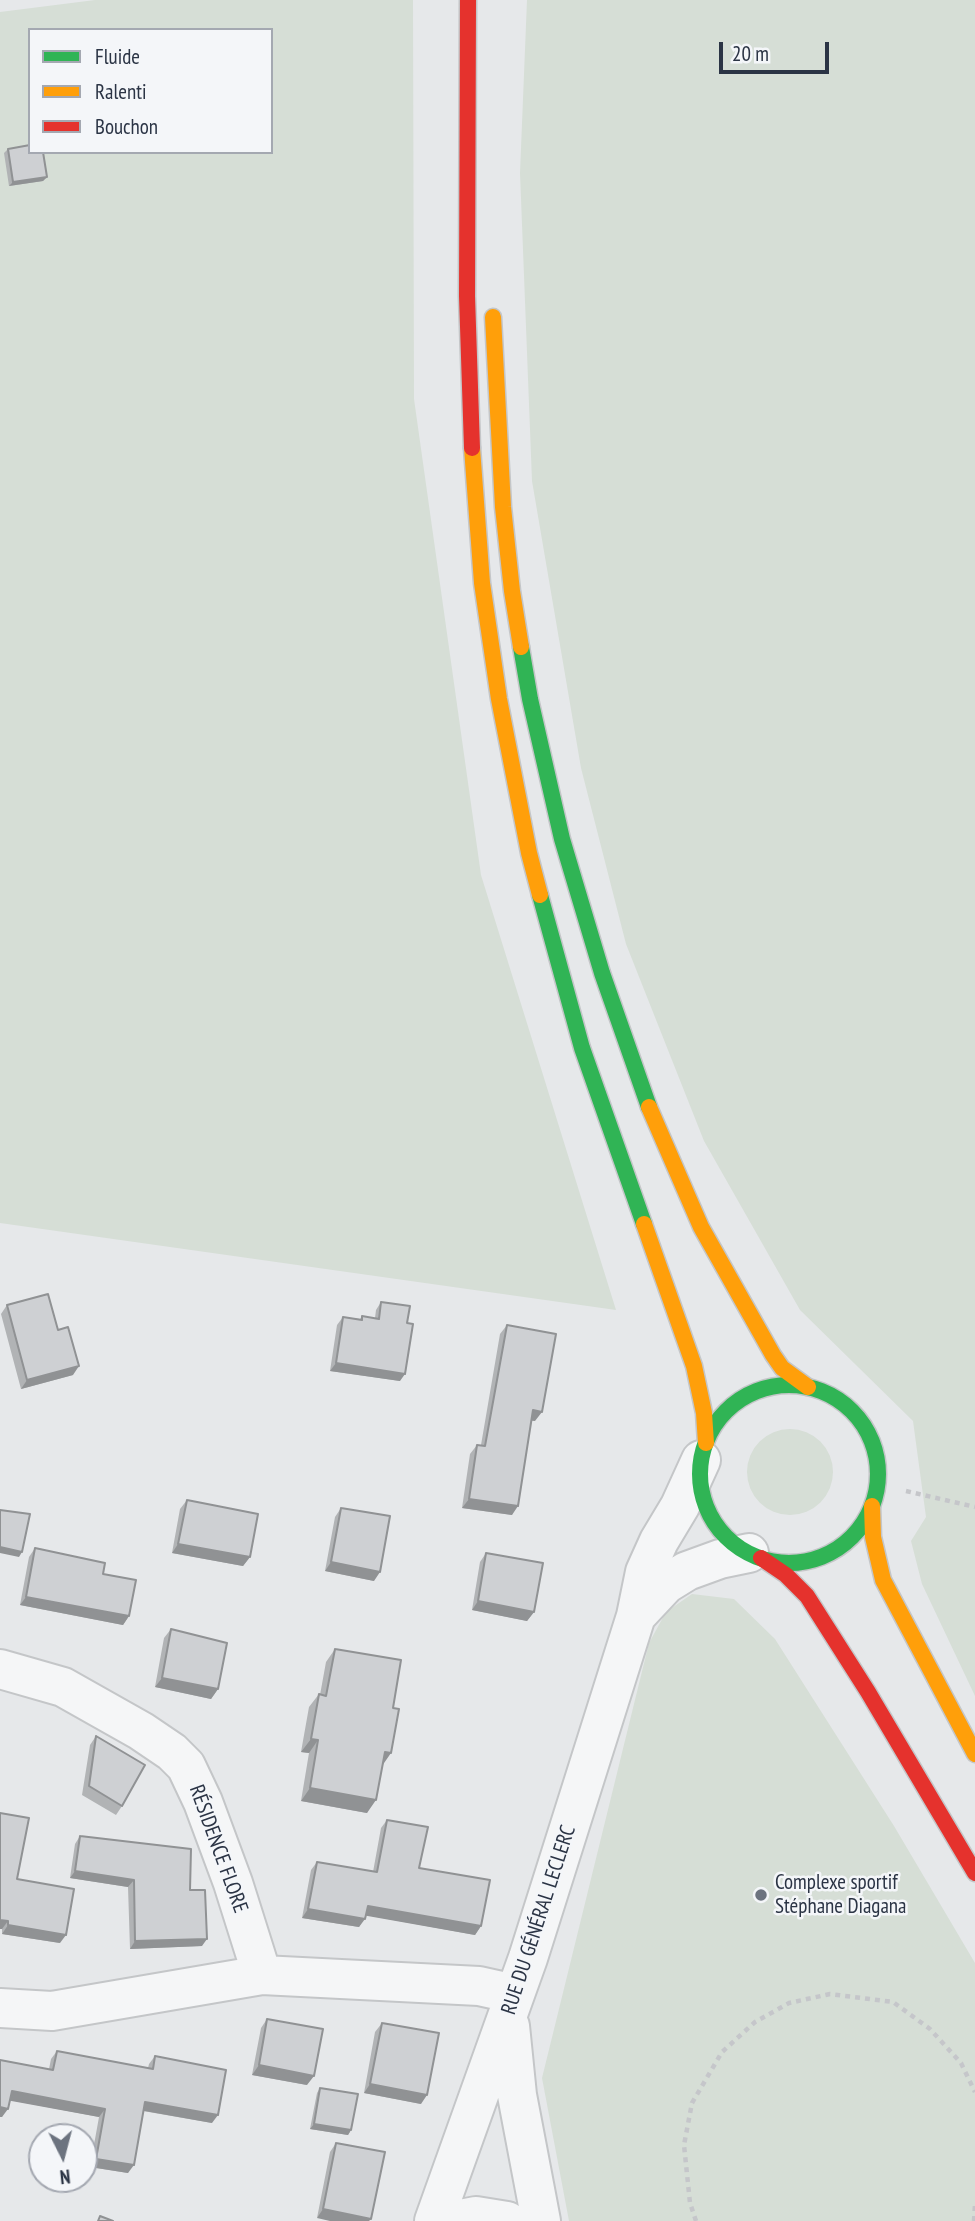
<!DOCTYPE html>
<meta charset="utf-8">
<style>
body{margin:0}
#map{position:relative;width:975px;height:2221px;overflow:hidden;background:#e6e8ea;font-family:"PT Sans Narrow",sans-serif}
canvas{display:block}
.legend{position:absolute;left:28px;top:28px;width:245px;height:126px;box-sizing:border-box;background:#f4f6f9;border:2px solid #a4a8b1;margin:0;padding:9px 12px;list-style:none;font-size:21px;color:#2b3445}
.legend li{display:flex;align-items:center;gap:14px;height:35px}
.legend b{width:35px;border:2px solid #a4a8b1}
.north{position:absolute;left:28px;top:2123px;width:70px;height:70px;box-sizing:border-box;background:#f4f6f9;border:2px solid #a4a8b1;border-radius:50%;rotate:174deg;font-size:19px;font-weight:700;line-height:28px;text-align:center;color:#2b3445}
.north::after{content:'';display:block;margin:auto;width:24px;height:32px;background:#6c737f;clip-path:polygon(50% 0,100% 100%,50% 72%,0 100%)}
.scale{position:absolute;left:719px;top:42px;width:110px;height:32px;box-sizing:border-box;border:4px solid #2b3445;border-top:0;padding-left:9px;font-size:21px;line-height:24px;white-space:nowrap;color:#2b3445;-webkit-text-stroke:5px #f4f6f9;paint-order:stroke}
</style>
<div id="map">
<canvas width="975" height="2221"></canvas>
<ul class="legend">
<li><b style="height:9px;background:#30b455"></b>Fluide</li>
<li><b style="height:9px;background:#ff9f0a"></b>Ralenti</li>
<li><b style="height:9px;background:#e5322d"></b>Bouchon</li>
</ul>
<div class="north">N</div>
<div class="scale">20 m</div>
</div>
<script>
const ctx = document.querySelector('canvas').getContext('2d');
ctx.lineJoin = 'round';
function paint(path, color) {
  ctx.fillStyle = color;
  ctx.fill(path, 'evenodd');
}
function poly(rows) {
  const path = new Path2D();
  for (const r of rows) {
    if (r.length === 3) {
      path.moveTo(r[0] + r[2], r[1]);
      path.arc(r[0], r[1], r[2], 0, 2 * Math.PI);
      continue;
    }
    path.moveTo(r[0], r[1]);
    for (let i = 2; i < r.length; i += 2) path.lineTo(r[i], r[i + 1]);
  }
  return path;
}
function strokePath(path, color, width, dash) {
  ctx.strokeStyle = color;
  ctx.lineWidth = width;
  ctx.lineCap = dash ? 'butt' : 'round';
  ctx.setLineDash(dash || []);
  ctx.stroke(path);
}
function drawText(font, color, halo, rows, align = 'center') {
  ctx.font = font + ' "PT Sans Narrow",sans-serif';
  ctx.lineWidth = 5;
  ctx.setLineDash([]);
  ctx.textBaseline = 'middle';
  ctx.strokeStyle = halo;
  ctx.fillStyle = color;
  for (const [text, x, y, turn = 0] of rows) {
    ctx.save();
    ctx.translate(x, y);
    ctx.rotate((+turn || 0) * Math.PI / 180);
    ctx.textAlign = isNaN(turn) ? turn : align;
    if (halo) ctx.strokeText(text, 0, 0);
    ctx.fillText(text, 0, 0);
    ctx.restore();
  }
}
paint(poly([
 [95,0,413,0,414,399,481,875,616,1310,0,1223,0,12],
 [30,30,271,30,271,152,30,152],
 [527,0,975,0,975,1696,922,1584,911,1541,926,1517,913,1421,800,1310,704,1141,626,944,581,768,532,481,520,173],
 [790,1472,43],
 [692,1594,734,1599,775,1639,894,1826,975,1963,975,2221,569,2221,542,2078,649,1643,666,1612]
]), '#d6ded6');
const street = poly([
 [636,1616,666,1584,687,1571,720,1559,749,1553],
 [0,1669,63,1687,141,1731,172,1752,186,1766,203,1802,233,1883,262,1975],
 [0,2008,52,2011,262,1975,479,1986,515,1994],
 [510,2026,517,2095,541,2221],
 [434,2221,528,1958,636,1616,645,1572,659,1541,680,1506,701,1460],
 [450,2221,476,2216,507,2221]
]);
const fast = poly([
 [521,647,530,699,562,839,602,973,649,1107],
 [540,895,582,1048,644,1224],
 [789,1474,89]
]);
const slow = poly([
 [493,317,503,507,512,591,521,647],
 [472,448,482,583,499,699,529,853,540,895],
 [649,1107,701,1227,773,1355,782,1368,808,1387],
 [644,1224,694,1366,704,1413,706,1443],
 [872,1506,873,1537,883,1580,975,1754]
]);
const jam = poly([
 [468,0,467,296,472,448],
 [761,1558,786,1575,807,1596,868,1692,975,1873]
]);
strokePath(street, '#c4c6c8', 42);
strokePath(fast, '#c4c6c8', 19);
strokePath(slow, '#c4c6c8', 19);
strokePath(jam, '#c4c6c8', 19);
strokePath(poly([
 [906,1491,975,1507],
 [696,2221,690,2203,684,2145,692,2103,722,2052,755,2022,789,2003,830,1994,893,2002,930,2029,961,2063,975,2092],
 [974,2221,975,2204]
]), '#c5c6ca', 4.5, [5, 5]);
strokePath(street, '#f5f6f7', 38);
strokePath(fast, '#30b455', 16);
strokePath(slow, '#ff9f0a', 16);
strokePath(jam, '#e5322d', 16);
paint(poly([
 [8,149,47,177,43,181,9,186,4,153],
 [381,1302,400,1381,330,1371,337,1325,343,1317,360,1319,362,1316,375,1318,376,1310],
 [7,1305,58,1330,73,1375,21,1389,1,1314],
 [507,1325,535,1421,531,1420,512,1515,462,1508,470,1454,477,1445,481,1445,500,1334],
 [187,1500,250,1557,243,1566,172,1553,180,1509],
 [341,1508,374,1581,325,1571,335,1517],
 [35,1548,103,1574,129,1616,123,1625,20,1605,29,1557],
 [486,1553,534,1612,527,1621,472,1610,480,1562],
 [171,1629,218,1689,211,1699,155,1687,164,1638],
 [335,1649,382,1765,367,1813,301,1801,309,1753,301,1752,309,1707,319,1694,320,1695,326,1662],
 [96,1736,122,1806,116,1815,82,1795,90,1745],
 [0,1813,17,1879,60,1943,2,1934,2,1929,0,1929],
 [387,1820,419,1868,481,1926,475,1935,366,1915,359,1927,302,1918,311,1870,317,1862,373,1872,381,1828],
 [80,1836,190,1890,202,1946,130,1949,128,1887,70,1878,75,1844],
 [267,2019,307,2085,252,2075,261,2028],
 [382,2023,421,2104,364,2093,375,2032],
 [57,2051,148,2068,149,2064,155,2056,212,2123,143,2111,128,2173,90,2167,99,2117,10,2100,2,2117,0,2060,49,2069,51,2059],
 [320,2088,351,2130,348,2135,310,2129,317,2093],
 [336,2143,385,2152,317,2218,330,2152]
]), '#b1b3b5');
paint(poly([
 [47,177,43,181,9,186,13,182],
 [336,1363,405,1374,400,1381,330,1371],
 [79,1366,73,1375,21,1389,27,1380],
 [533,1410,542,1412,535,1421,526,1420],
 [469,1499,518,1506,512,1515,462,1508],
 [178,1544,250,1557,243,1566,172,1553],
 [0,1547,22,1552,19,1557,0,1553],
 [331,1562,380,1572,374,1581,325,1571],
 [26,1597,129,1616,123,1625,20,1605],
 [478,1601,534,1612,527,1621,472,1610],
 [162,1678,218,1689,211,1699,155,1687],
 [311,1739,318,1740,309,1753,301,1752],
 [385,1752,391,1753,382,1766],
 [310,1788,376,1800,367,1813,301,1801],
 [75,1871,134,1880,128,1887,70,1878],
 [368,1906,481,1926,475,1935,362,1915],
 [308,1909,365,1919,359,1927,302,1918],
 [0,1920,8,1921,2,1929,0,1929],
 [8,1925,66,1935,60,1943,2,1934],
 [207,1939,202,1946,130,1949,135,1941],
 [259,2065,314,2076,307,2085,252,2075],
 [370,2084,427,2095,421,2104,364,2093],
 [12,2091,105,2109,99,2117,6,2100],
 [145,2102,218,2115,212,2123,139,2110],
 [0,2107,8,2109,2,2117,0,2117],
 [314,2124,351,2130,348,2135,310,2129],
 [96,2159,134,2165,128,2173,90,2167],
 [323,2209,371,2219,369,2221,330,2221,317,2218]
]), '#909294');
const building = poly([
 [30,145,30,152,43,152,47,177,13,182,8,149,30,145],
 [48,1294,58,1330,68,1327,79,1366,27,1380,7,1305,48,1294],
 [381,1302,410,1306,407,1323,413,1324,405,1374,336,1363,343,1317,362,1320,362,1316,379,1319,381,1302],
 [507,1325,556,1334,542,1412,533,1410,518,1506,469,1499,477,1445,485,1446,507,1325],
 [187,1500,258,1514,250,1557,178,1544,187,1500],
 [341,1508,390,1516,380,1572,331,1562,341,1508],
 [0,1510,30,1514,22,1552,0,1547,0,1510],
 [35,1548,105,1563,103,1574,136,1580,129,1616,26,1597,35,1548],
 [486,1553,543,1563,534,1612,478,1601,486,1553],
 [171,1629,227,1643,218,1689,162,1678,171,1629],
 [335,1649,401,1660,393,1708,399,1709,391,1753,385,1752,376,1800,310,1788,318,1740,311,1739,319,1694,326,1696,335,1649],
 [96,1736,145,1765,122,1806,89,1786,96,1736],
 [0,1813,29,1818,17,1879,74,1889,66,1935,8,1925,8,1921,0,1920,0,1813],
 [387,1820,428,1827,419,1868,490,1880,481,1926,368,1906,365,1919,308,1909,317,1862,377,1872,387,1820],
 [80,1836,191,1849,190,1890,205,1890,207,1939,135,1941,134,1880,75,1871,80,1836],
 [267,2019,323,2029,314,2076,259,2065,267,2019],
 [382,2023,439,2033,427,2095,370,2084,382,2023],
 [57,2051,153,2069,155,2056,226,2070,218,2115,145,2102,134,2165,96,2159,105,2109,12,2091,8,2109,0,2107,0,2060,53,2070,57,2051],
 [320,2088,358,2094,351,2130,314,2124,320,2088],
 [336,2143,385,2152,371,2219,323,2209,336,2143],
 [100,2216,113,2221,98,2221,100,2216]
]);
paint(building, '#ced0d3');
strokePath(building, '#909294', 2);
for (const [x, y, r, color] of [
 [761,1895,7,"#6c737f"]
]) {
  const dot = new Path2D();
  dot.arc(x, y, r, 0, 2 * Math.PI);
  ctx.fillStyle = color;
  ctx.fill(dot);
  strokePath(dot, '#f4f6f9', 2.5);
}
drawText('21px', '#2b3445', '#f4f6f9', [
 ["RÉSIDENCE FLORE",218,1849,70],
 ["RUE DU GÉNÉRAL LECLERC",539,1920,-72]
]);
drawText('21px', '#2b3445', '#f4f6f9', [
 ["Complexe sportif",775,1883],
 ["Stéphane Diagana",775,1907]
], 'left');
</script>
